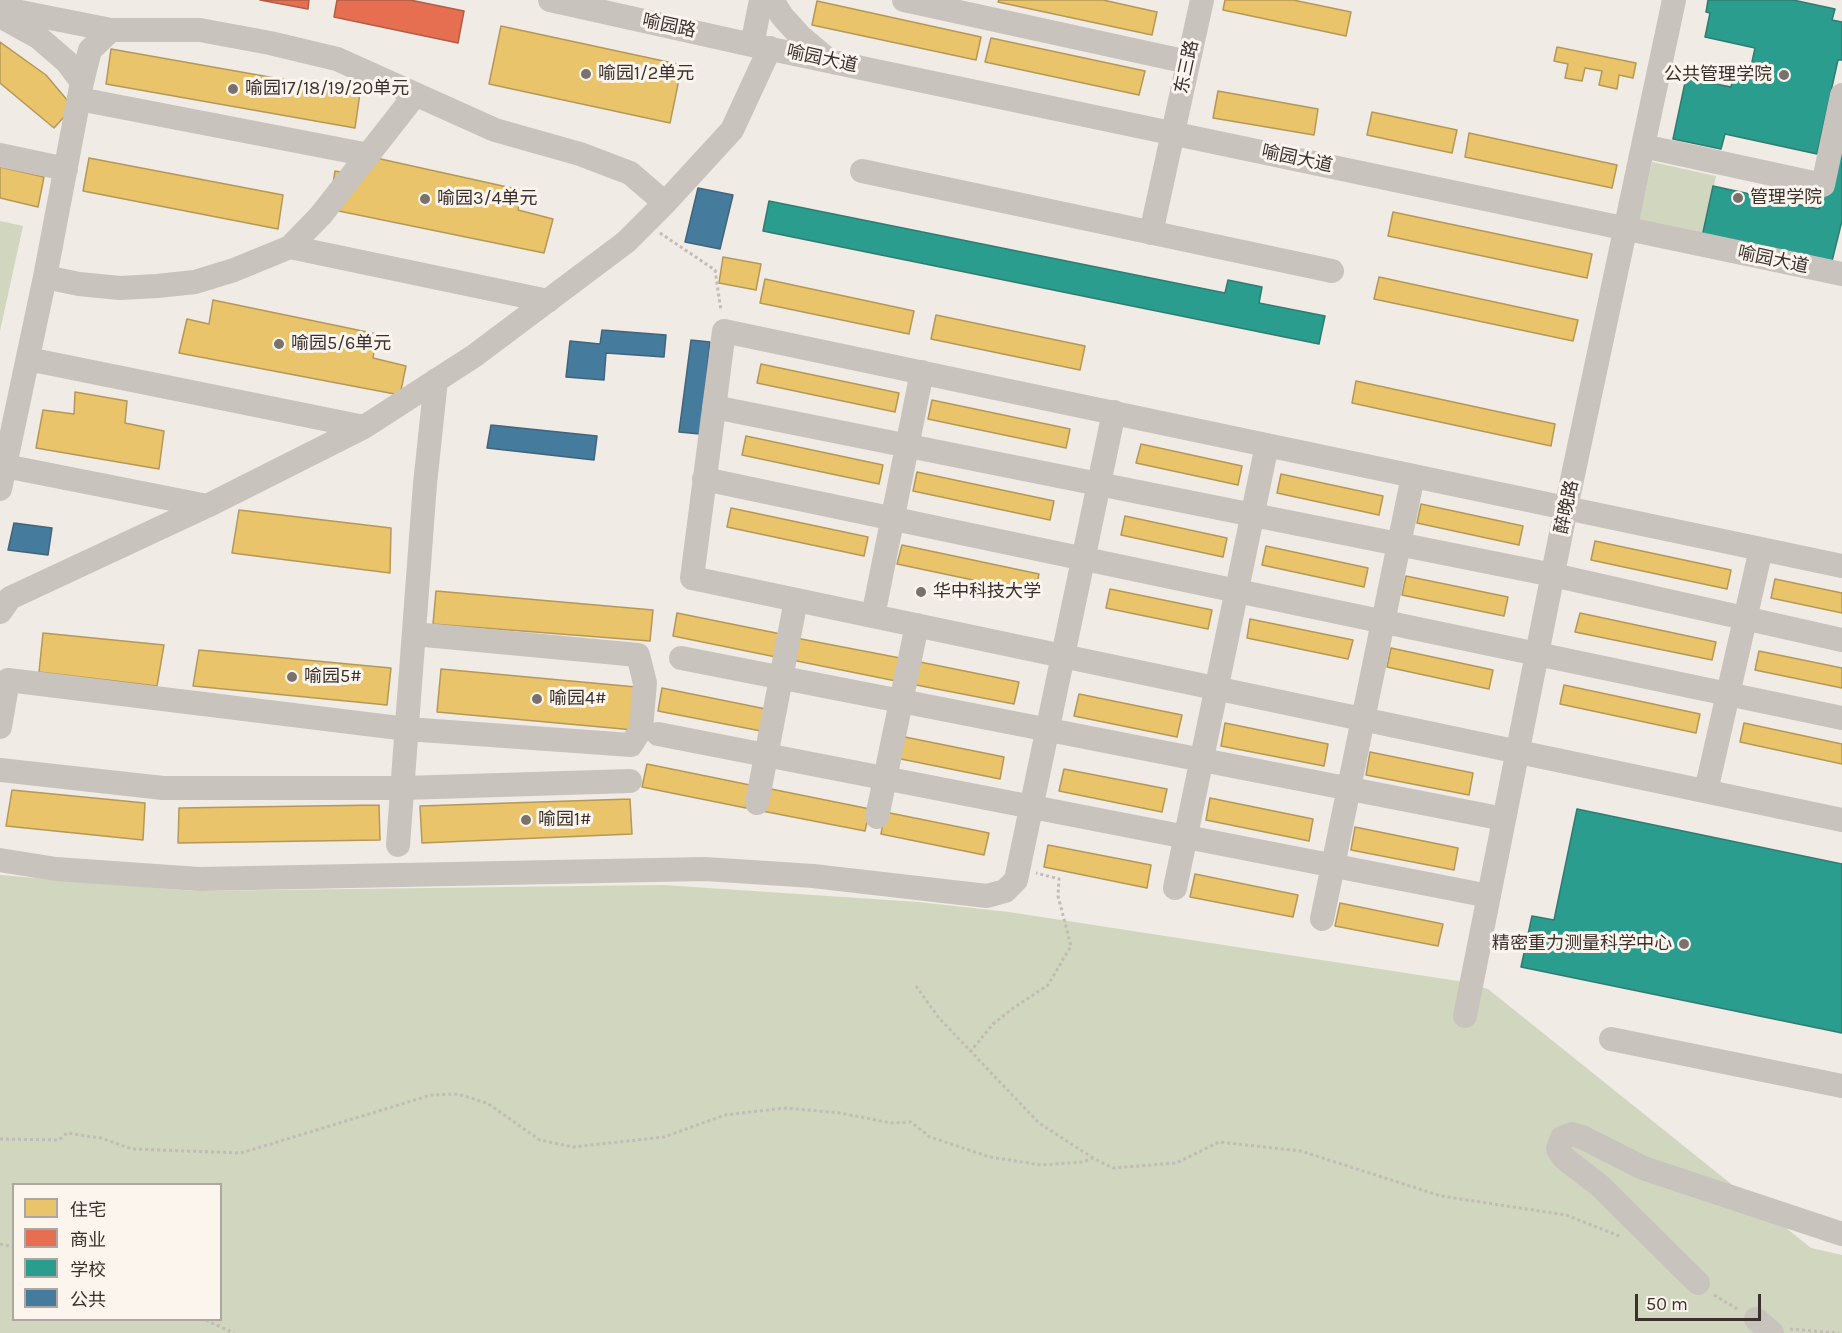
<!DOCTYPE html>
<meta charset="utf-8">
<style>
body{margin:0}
#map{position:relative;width:1842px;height:1333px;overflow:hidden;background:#f0ebe5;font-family:Karla,"Noto Sans SC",sans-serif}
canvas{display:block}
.legend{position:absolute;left:12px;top:1183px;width:210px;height:138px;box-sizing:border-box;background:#fbf5ee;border:2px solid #aea6a0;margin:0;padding:8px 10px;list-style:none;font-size:18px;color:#3b302b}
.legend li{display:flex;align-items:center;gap:12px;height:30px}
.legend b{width:30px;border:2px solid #aea6a0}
.scale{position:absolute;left:1635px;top:1294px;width:126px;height:27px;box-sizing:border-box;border:3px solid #3b302b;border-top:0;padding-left:8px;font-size:18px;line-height:21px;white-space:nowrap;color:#3b302b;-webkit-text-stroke:4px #fbf5ee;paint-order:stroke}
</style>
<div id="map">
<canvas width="1842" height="1333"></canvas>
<ul class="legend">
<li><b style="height:16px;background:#e9c46a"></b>住宅</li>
<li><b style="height:16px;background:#e76f51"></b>商业</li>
<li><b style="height:16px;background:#2a9d8f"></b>学校</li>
<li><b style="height:16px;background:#457b9d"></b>公共</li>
</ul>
<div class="scale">50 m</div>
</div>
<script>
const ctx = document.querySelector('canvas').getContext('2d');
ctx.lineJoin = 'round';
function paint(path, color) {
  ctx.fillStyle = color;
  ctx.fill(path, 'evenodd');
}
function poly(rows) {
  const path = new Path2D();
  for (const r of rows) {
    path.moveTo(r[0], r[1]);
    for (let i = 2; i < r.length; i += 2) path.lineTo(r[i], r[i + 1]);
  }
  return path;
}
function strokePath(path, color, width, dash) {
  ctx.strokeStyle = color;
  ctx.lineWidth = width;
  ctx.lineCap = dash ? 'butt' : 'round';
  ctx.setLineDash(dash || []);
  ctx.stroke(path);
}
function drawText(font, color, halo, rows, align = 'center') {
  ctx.font = font + ' Karla,"Noto Sans SC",sans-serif';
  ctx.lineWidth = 6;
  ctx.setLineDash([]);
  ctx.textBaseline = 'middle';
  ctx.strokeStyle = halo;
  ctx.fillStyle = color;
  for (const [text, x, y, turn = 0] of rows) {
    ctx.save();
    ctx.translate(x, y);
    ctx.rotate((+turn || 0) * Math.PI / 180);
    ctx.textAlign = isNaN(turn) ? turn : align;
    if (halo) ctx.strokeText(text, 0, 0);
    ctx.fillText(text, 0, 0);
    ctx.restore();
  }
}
paint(poly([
 [1652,162,1716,176,1703,237,1638,224],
 [0,221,23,226,0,331],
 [0,875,195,891,663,885,918,902,1009,912,1458,981,1488,989,1811,1248,1842,1255,1842,1333,0,1333],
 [14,1184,220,1184,220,1320,14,1320]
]), '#d1d6bf');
const homes = poly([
 [999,0,1103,0,1157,12,1152,35,998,2,999,0],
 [1225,0,1293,0,1351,12,1346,36,1223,10,1225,0],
 [817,1,981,37,976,60,812,25,817,1],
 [501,26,682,65,670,123,489,84,501,26],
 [991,38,1145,71,1139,95,985,62,991,38],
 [0,42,46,75,73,107,54,128,0,83,0,42],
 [1557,47,1636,63,1633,78,1619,75,1617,89,1599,85,1602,71,1585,68,1582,81,1565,78,1568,64,1554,61,1557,47],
 [111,49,360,93,355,128,106,84,111,49],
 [1218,91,1318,109,1314,135,1213,118,1218,91],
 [1372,112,1457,130,1452,153,1367,135,1372,112],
 [1469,133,1617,165,1612,188,1465,157,1469,133],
 [367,156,521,190,518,210,553,219,544,253,329,209,335,171,364,176,367,156],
 [89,158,283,195,278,229,83,191,89,158],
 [0,167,44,177,38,207,0,198,0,167],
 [1393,212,1592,254,1587,278,1388,236,1393,212],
 [723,257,761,264,756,290,719,283,723,257],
 [1379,277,1578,320,1573,341,1374,299,1379,277],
 [765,279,914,311,909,334,760,303,765,279],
 [213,300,377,334,373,358,406,366,400,395,179,353,187,319,209,324,213,300],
 [936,315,1085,346,1080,370,931,339,936,315],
 [761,364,899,393,895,412,757,383,761,364],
 [1356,381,1555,424,1551,446,1352,403,1356,381],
 [75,392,127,401,125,423,164,431,159,469,36,448,43,410,74,414,75,392],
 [932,400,1070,429,1066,448,928,419,932,400],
 [746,436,883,465,879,484,742,455,746,436],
 [1141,444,1242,466,1238,485,1136,463,1141,444],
 [917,472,1054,501,1050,520,913,491,917,472],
 [1281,474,1383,496,1379,515,1277,493,1281,474],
 [1421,504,1523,526,1519,545,1417,523,1421,504],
 [731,508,868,537,864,556,727,527,731,508],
 [239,510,391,528,390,573,232,553,239,510],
 [1125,516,1227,538,1223,557,1121,535,1125,516],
 [1595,541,1731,570,1727,589,1591,560,1595,541],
 [902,545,1039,574,1035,593,897,564,902,545],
 [1266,546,1368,568,1364,587,1262,565,1266,546],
 [1406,576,1508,597,1504,616,1402,595,1406,576],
 [1775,579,1842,593,1842,613,1771,598,1775,579],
 [1110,589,1212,610,1208,629,1106,608,1110,589],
 [436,591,653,610,650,641,433,624,436,591],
 [677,613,781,634,776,657,673,636,677,613],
 [1580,613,1716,642,1712,660,1575,632,1580,613],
 [1250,619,1353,640,1348,659,1247,638,1250,619],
 [43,633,164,645,157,686,39,672,43,633],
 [796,638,900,658,896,681,792,660,796,638],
 [1391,648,1493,670,1489,689,1387,667,1391,648],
 [199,650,391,668,387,705,193,686,199,650],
 [1759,651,1842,668,1842,688,1755,670,1759,651],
 [915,661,1019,682,1014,704,911,684,915,661],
 [441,669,636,687,634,730,437,712,441,669],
 [1564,685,1700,714,1696,733,1560,704,1564,685],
 [662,688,766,709,761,731,658,711,662,688],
 [1079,694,1182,715,1177,737,1074,716,1079,694],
 [1225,723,1328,744,1324,766,1221,746,1225,723],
 [1744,723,1842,744,1842,764,1740,742,1744,723],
 [900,736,1004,757,1000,779,896,758,900,736],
 [1370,752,1473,773,1469,795,1366,775,1370,752],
 [647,764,750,785,746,808,642,787,647,764],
 [1064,769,1167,789,1162,812,1059,791,1064,769],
 [766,788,870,809,865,831,762,811,766,788],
 [12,790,145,803,143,840,6,826,12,790],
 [1210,798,1313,819,1309,841,1206,820,1210,798],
 [630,799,632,834,422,843,420,806,630,799],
 [379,805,380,840,178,843,179,808,379,805],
 [885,812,989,833,984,855,881,834,885,812],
 [1355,827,1458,848,1454,870,1351,850,1355,827],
 [1048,845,1151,865,1147,888,1044,867,1048,845],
 [1195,874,1298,895,1293,917,1190,897,1195,874],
 [1340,903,1443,924,1438,946,1335,926,1340,903]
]);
paint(homes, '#e9c46a');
strokePath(homes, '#b59857', 1.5);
const shops = poly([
 [260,0,309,0,308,9,260,0],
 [337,0,410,0,464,11,458,43,334,17,337,0]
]);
paint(shops, '#e76f51');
strokePath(shops, '#b35c46', 1.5);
const schools = poly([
 [1708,0,1793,0,1835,9,1832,20,1842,22,1842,60,1838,60,1817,154,1725,134,1721,149,1673,139,1686,78,1731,87,1735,68,1750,71,1755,48,1705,37,1710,13,1706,12,1708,0],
 [1837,127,1842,128,1842,221,1831,265,1702,237,1713,186,1819,209,1837,127],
 [769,201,1225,293,1228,280,1262,287,1259,303,1325,316,1319,344,763,231,769,201],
 [1577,809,1842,864,1842,1033,1521,967,1532,916,1554,920,1577,809]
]);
paint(schools, '#2a9d8f');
strokePath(schools, '#2f7c71', 1.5);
const public = poly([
 [698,188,733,195,720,249,685,242,698,188],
 [602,330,666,335,664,357,606,353,604,380,566,377,570,341,600,344,602,330],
 [691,340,710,342,700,434,679,432,691,340],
 [491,425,597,436,594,460,487,448,491,425],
 [14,523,52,528,48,555,8,550,14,523]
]);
paint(public, '#457b9d');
strokePath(public, '#42647b', 1.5);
strokePath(poly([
 [660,233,715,270,721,311],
 [916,986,938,1017,1039,1123,1093,1158],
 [970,1052,993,1024,1012,1009,1048,985,1071,946,1058,896,1059,879,1036,873],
 [0,1139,59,1140,67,1133,101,1138,132,1149,241,1153,431,1095,458,1094,487,1103,540,1140,573,1147,664,1137,725,1115,785,1108,840,1113,891,1123,911,1122,930,1137,990,1157,1041,1165,1083,1162,1093,1158,1113,1168,1176,1163,1219,1142,1301,1151,1441,1196,1566,1215,1622,1237],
 [0,1244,14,1247],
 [1714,1295,1739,1310],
 [206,1320,234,1333],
 [1790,1329,1839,1333]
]), '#c2bbb6', 3, [3, 3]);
strokePath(poly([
 [550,0,752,45,1842,274],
 [772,0,782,16,801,37,827,59],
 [904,0,1188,62],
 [0,8,111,30,200,30,270,43,337,59,495,130,580,154,630,173,665,203],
 [0,16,38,37,67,62,82,82,90,50,111,30],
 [752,45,761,0],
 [79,99,369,155],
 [1643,146,1823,185,1842,95],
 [0,155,66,169],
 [862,171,1332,271],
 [1151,233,1202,0],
 [290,247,548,301],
 [45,277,79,284,120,288,157,286,195,282,234,270,290,247,321,215,415,95],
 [28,359,364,427],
 [714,407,1553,575,1842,640],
 [5,466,207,506],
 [704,479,1842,718],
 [0,489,45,277,82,82],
 [1842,566,724,331,692,578,1842,820],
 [0,612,10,598,207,506,364,427,474,356,626,242,665,203,732,130,770,48],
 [873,616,922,372],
 [681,658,1504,819],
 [0,727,8,680,407,729,631,745,641,729,645,683,638,655,414,634],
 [658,734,1489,896],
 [0,770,163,788,403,788,630,781],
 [1706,791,1761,549],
 [757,803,796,600],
 [877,817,917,625],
 [398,845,425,484,436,380],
 [0,860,56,869,199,879,705,869,813,876,987,896,1005,891,1016,880,1114,412],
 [1175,888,1267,445],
 [1322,919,1413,476],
 [1465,1016,1566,508,1674,0],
 [1611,1039,1842,1086],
 [1698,1283,1600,1186,1564,1158,1558,1149,1562,1138,1572,1134,1584,1138,1643,1168,1842,1234],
 [1756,1319,1772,1333]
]), '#c9c3be', 24);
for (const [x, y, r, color] of [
 [586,74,6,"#7a716c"],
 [1784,75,6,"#7a716c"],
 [233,89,6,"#7a716c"],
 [1738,198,6,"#7a716c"],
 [425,199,6,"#7a716c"],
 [279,344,6,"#7a716c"],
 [921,592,6,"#7a716c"],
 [292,677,6,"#7a716c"],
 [537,699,6,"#7a716c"],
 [526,820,6,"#7a716c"],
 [1684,944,6,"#7a716c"]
]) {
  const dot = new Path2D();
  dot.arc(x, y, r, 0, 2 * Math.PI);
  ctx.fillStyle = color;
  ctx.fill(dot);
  strokePath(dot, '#fbf5ee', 2);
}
drawText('18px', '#3b302b', '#fbf5ee', [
 ["喻园路",669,26,12],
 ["喻园大道",822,59,12],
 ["东三路",1187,67,-78],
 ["喻园大道",1297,159,12],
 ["喻园大道",1773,260,12],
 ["醉晚路",1567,507,-78]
]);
drawText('18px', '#3b302b', '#fbf5ee', [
 ["喻园1/2单元",598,74],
 ["公共管理学院",1772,75,"right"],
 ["喻园17/18/19/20单元",245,89],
 ["管理学院",1750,198],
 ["喻园3/4单元",437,199],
 ["喻园5/6单元",291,344],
 ["华中科技大学",933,592],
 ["喻园5#",304,677],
 ["喻园4#",549,699],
 ["喻园1#",538,820],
 ["精密重力测量科学中心",1672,944,"right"]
], 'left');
</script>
